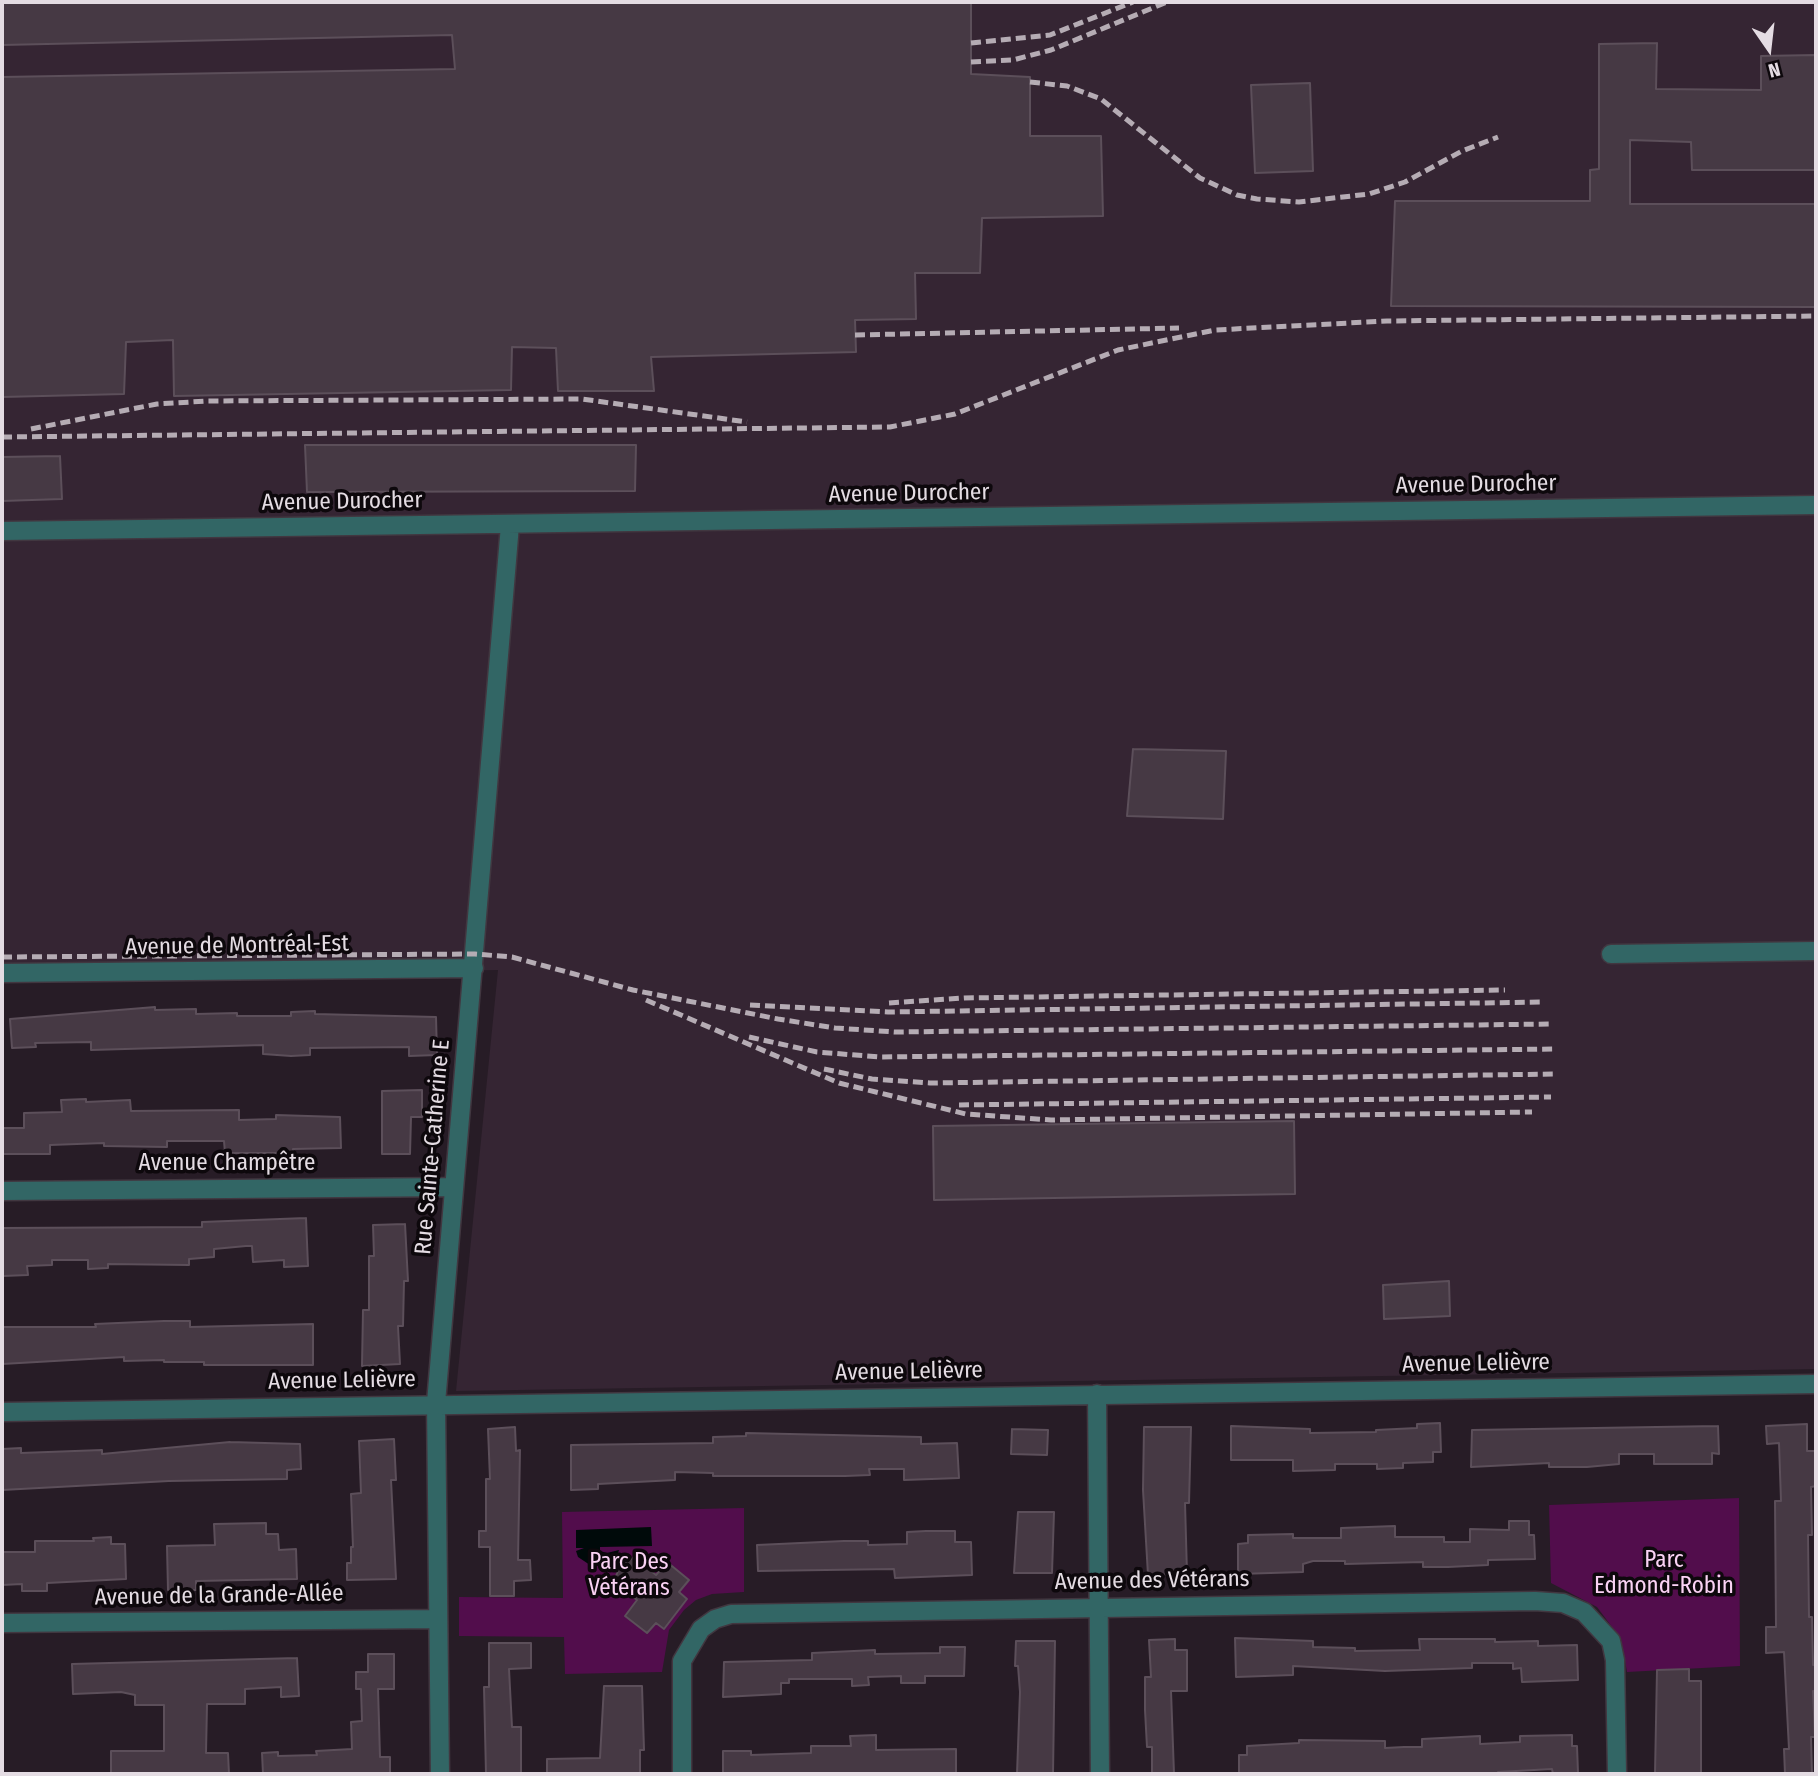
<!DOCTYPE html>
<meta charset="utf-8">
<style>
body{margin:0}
#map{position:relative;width:1818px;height:1776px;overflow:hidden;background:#271c26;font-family:"Fira Sans Condensed",sans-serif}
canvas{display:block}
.frame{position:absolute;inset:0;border:4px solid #e4dce3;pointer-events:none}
.north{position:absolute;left:1734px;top:14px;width:70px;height:70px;-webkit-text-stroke:5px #0d080c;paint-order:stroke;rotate:166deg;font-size:19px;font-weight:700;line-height:28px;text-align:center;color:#e4dce3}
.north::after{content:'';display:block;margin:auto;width:24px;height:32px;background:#e4dce3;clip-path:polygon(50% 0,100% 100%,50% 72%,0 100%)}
</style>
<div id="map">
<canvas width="1818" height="1776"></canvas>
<div class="frame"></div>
<div class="north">N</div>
</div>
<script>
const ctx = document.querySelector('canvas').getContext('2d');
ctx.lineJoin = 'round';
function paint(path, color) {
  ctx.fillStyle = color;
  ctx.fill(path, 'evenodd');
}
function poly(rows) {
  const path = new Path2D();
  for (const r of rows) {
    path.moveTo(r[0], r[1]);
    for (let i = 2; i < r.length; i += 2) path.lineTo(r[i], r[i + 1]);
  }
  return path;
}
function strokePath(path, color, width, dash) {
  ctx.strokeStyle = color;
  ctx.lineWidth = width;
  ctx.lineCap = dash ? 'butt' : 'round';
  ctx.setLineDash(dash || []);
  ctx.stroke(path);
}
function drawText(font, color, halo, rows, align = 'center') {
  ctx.font = font + ' "Fira Sans Condensed",sans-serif';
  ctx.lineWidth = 7;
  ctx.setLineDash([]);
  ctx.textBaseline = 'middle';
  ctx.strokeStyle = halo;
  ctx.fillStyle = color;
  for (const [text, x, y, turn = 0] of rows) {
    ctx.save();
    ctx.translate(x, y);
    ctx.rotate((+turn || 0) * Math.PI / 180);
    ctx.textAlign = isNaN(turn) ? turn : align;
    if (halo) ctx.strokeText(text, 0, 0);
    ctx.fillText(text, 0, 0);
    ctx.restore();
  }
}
paint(poly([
 [2,2,1816,2,1816,1369,456,1391,498,970,2,979]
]), '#352533');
paint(poly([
 [1739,1498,1740,1666,1627,1672,1621,1639,1597,1607,1551,1583,1549,1505],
 [744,1508,744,1592,712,1594,696,1600,684,1610,669,1630,662,1672,565,1674,564,1637,459,1636,459,1597,563,1598,562,1512]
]), '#520d4c');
paint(poly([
 [651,1527,652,1546,600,1547,600,1551,607,1553,619,1550,615,1562,606,1556,599,1563,590,1565,578,1557,576,1551,584,1548,576,1548,576,1530]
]), '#000a0a');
const building = poly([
 [2,2,971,2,971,74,1030,77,1030,136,1101,136,1103,216,982,218,980,273,915,273,916,319,855,320,856,352,651,357,654,391,558,391,556,348,512,347,511,390,174,396,173,340,126,342,124,394,2,397,2,77,455,69,452,35,2,45,2,2],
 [1657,43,1656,89,1761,90,1761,56,1816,55,1816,170,1692,170,1691,142,1630,140,1630,204,1816,204,1816,307,1391,306,1395,201,1590,201,1590,170,1599,169,1599,44,1657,43],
 [1310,83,1313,171,1255,173,1251,85,1310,83],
 [305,445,636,445,635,491,307,492,305,445],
 [60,456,62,499,2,501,2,457,60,456],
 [1133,749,1226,751,1223,819,1127,816,1133,749],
 [155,1007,155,1010,196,1009,196,1014,237,1013,237,1016,291,1016,291,1012,315,1011,315,1014,436,1017,437,1055,409,1056,409,1047,310,1048,310,1055,291,1056,263,1054,263,1045,91,1050,91,1042,35,1043,36,1047,12,1048,10,1019,155,1007],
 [422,1090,422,1117,411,1117,410,1154,382,1154,382,1091,422,1090],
 [86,1099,86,1102,130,1100,131,1111,239,1110,239,1120,276,1119,276,1115,340,1117,341,1148,293,1149,293,1153,225,1153,224,1141,167,1141,167,1147,104,1146,104,1143,50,1145,50,1154,2,1154,2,1128,24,1128,24,1113,62,1112,61,1100,86,1099],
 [1294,1121,1295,1194,934,1200,933,1126,1294,1121],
 [306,1218,308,1266,284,1267,284,1260,253,1262,252,1246,246,1246,214,1249,214,1257,189,1259,189,1265,108,1264,108,1268,88,1269,88,1260,52,1260,52,1265,27,1266,28,1275,3,1276,2,1228,202,1227,202,1222,306,1218],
 [405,1224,408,1281,404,1281,403,1326,398,1326,400,1364,362,1366,363,1310,369,1310,369,1256,374,1256,373,1225,405,1224],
 [1449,1281,1450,1316,1384,1319,1383,1285,1449,1281],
 [164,1321,190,1321,190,1327,313,1324,313,1365,204,1365,204,1362,164,1362,164,1360,124,1361,124,1357,2,1364,2,1327,96,1327,95,1324,164,1321],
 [1440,1423,1441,1452,1433,1452,1433,1462,1403,1463,1403,1468,1377,1469,1377,1464,1335,1464,1335,1470,1293,1471,1293,1460,1231,1460,1231,1426,1310,1429,1310,1433,1376,1432,1376,1430,1417,1428,1417,1424,1440,1423],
 [1807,1424,1807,1451,1816,1451,1816,1486,1811,1487,1812,1535,1808,1535,1809,1617,1812,1617,1813,1665,1816,1665,1816,1691,1813,1691,1815,1737,1811,1737,1812,1774,1785,1774,1784,1749,1789,1749,1784,1652,1766,1653,1766,1627,1776,1627,1775,1501,1781,1501,1779,1443,1767,1444,1766,1426,1807,1424],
 [1718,1426,1719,1454,1712,1453,1712,1464,1654,1464,1654,1454,1619,1454,1619,1464,1587,1467,1549,1467,1549,1463,1471,1467,1472,1430,1718,1426],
 [515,1427,516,1451,520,1450,518,1560,530,1560,531,1580,514,1581,514,1596,490,1596,490,1547,479,1547,479,1531,486,1531,486,1479,490,1479,488,1429,515,1427],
 [1144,1427,1191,1427,1189,1503,1185,1503,1187,1574,1148,1575,1143,1490,1144,1427],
 [1012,1429,1048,1430,1047,1455,1011,1454,1012,1429],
 [746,1433,921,1437,921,1444,957,1443,959,1478,904,1480,904,1469,869,1469,870,1475,845,1476,713,1476,713,1473,675,1472,675,1480,598,1484,598,1489,571,1490,571,1445,713,1443,713,1437,746,1436,746,1433],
 [394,1439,396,1480,391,1480,396,1579,347,1580,347,1563,351,1563,351,1547,353,1547,351,1494,361,1493,359,1441,394,1439],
 [230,1442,300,1444,301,1469,287,1470,287,1479,169,1481,2,1490,2,1449,21,1448,21,1453,102,1450,102,1454,230,1442],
 [1018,1512,1054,1512,1052,1573,1014,1573,1018,1512],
 [1509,1521,1529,1521,1529,1535,1534,1535,1535,1559,1488,1560,1488,1565,1448,1567,1423,1567,1423,1562,1345,1564,1345,1561,1313,1561,1303,1564,1303,1572,1238,1574,1238,1544,1248,1543,1248,1535,1293,1534,1293,1538,1341,1538,1341,1528,1395,1526,1395,1537,1444,1537,1444,1542,1470,1542,1470,1529,1509,1530,1509,1521],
 [266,1523,266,1534,278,1534,279,1550,296,1549,297,1579,196,1581,196,1590,168,1590,167,1546,215,1545,214,1524,266,1523],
 [926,1531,955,1531,955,1542,971,1542,972,1575,895,1578,894,1569,758,1571,757,1545,844,1541,868,1541,868,1545,907,1544,907,1532,926,1531],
 [111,1537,111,1544,125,1544,126,1579,47,1583,47,1591,22,1591,22,1584,2,1585,2,1552,35,1552,35,1541,94,1541,93,1538,111,1537],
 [634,1557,656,1575,667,1562,689,1580,679,1592,687,1599,664,1629,656,1623,647,1633,625,1616,637,1600,614,1581,620,1566,634,1557],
 [1235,1638,1313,1641,1313,1647,1355,1648,1355,1651,1420,1650,1419,1639,1495,1639,1495,1642,1538,1641,1538,1646,1577,1645,1578,1680,1522,1682,1521,1668,1513,1669,1513,1663,1472,1663,1472,1668,1385,1671,1293,1666,1293,1675,1236,1677,1235,1638],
 [1175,1639,1175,1650,1187,1650,1187,1691,1171,1691,1174,1774,1152,1774,1152,1747,1147,1747,1145,1710,1145,1677,1151,1677,1149,1640,1175,1639],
 [1016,1641,1055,1641,1053,1774,1017,1774,1020,1692,1018,1666,1015,1666,1016,1641],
 [489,1643,531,1643,531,1668,509,1669,512,1727,521,1727,521,1774,486,1774,484,1687,489,1687,489,1643],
 [940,1647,965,1647,964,1676,925,1676,925,1683,901,1683,901,1676,868,1677,869,1685,852,1686,852,1679,789,1679,789,1683,781,1683,781,1694,723,1697,724,1662,812,1660,812,1653,875,1650,875,1654,940,1653,940,1647],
 [368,1654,394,1654,394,1689,378,1689,380,1757,390,1757,390,1774,263,1774,262,1753,278,1752,278,1756,317,1755,316,1751,352,1749,351,1722,362,1721,361,1689,356,1689,356,1672,368,1672,368,1654],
 [297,1658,299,1696,281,1697,281,1687,245,1689,245,1704,207,1704,206,1753,228,1753,229,1774,111,1774,111,1751,164,1751,164,1705,135,1705,135,1695,121,1692,73,1694,72,1664,297,1658],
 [1689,1669,1689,1681,1701,1681,1701,1774,1655,1774,1657,1670,1689,1669],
 [604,1686,642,1686,644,1750,640,1750,640,1774,547,1774,547,1759,600,1758,604,1686],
 [876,1735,876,1750,956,1749,956,1774,723,1774,723,1751,751,1751,751,1755,811,1753,811,1746,851,1746,850,1736,876,1735],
 [1572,1735,1572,1746,1577,1746,1578,1773,1553,1774,1552,1769,1498,1772,1498,1774,1239,1774,1239,1755,1247,1755,1247,1746,1299,1743,1299,1740,1385,1741,1385,1748,1404,1747,1422,1747,1422,1739,1480,1736,1480,1744,1520,1742,1520,1736,1572,1735]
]);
paint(building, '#463944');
strokePath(building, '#5c4f5a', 2);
const minor = poly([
 [2,531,1816,505],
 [1611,954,1816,951],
 [2,973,474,968],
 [2,1191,453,1187],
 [1097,1394,1100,1774],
 [2,1412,1816,1384],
 [2,1623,437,1619],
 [440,1774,436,1403,510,525],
 [682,1774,682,1661,701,1629,715,1619,731,1614,1535,1601,1563,1603,1584,1612,1611,1641,1615,1660,1617,1774]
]);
strokePath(minor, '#413740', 21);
strokePath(minor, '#326665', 18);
strokePath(poly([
 [971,43,1050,35,1133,2],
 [971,62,1013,60,1051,50,1167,2],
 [1030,82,1067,86,1101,99,1200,178,1237,195,1257,199,1299,202,1369,194,1405,182,1462,151,1498,137],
 [855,335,1179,328],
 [31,429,157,404,208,401,582,399,747,422],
 [2,437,890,427,955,414,1118,350,1215,330,1387,321,1816,316],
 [2,957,475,954,512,957,633,990,778,1019,835,1028,895,1032,1553,1024],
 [646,1000,839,1083,966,1114,1051,1120,1532,1112],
 [889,1003,964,998,1505,990],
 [750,1005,888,1012,1543,1002],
 [749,1037,817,1052,880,1057,1555,1049],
 [824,1069,872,1079,930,1083,1554,1074],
 [959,1105,1551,1097]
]), '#b5acb4', 5, [10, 5]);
drawText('23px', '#e4dce3', '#0d080c', [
 ["Avenue Durocher",1476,485,-1],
 ["Avenue Durocher",909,494,-1],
 ["Avenue Durocher",342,502,-1],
 ["Avenue de Montréal-Est",237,946,-1],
 ["Rue Sainte-Catherine E",433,1147,-85],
 ["Avenue Champêtre",227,1164],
 ["Avenue Lelièvre",1476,1364,-1],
 ["Avenue Lelièvre",909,1372,-1],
 ["Avenue Lelièvre",342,1381,-1],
 ["Avenue des Vétérans",1152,1581,-1],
 ["Avenue de la Grande-Allée",219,1596,-1]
]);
drawText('23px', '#fad2f4', '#0d080c', [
 ["Parc",1664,1561],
 ["Edmond-Robin",1664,1587],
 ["Parc Des",629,1563],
 ["Vétérans",629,1589]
]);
</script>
